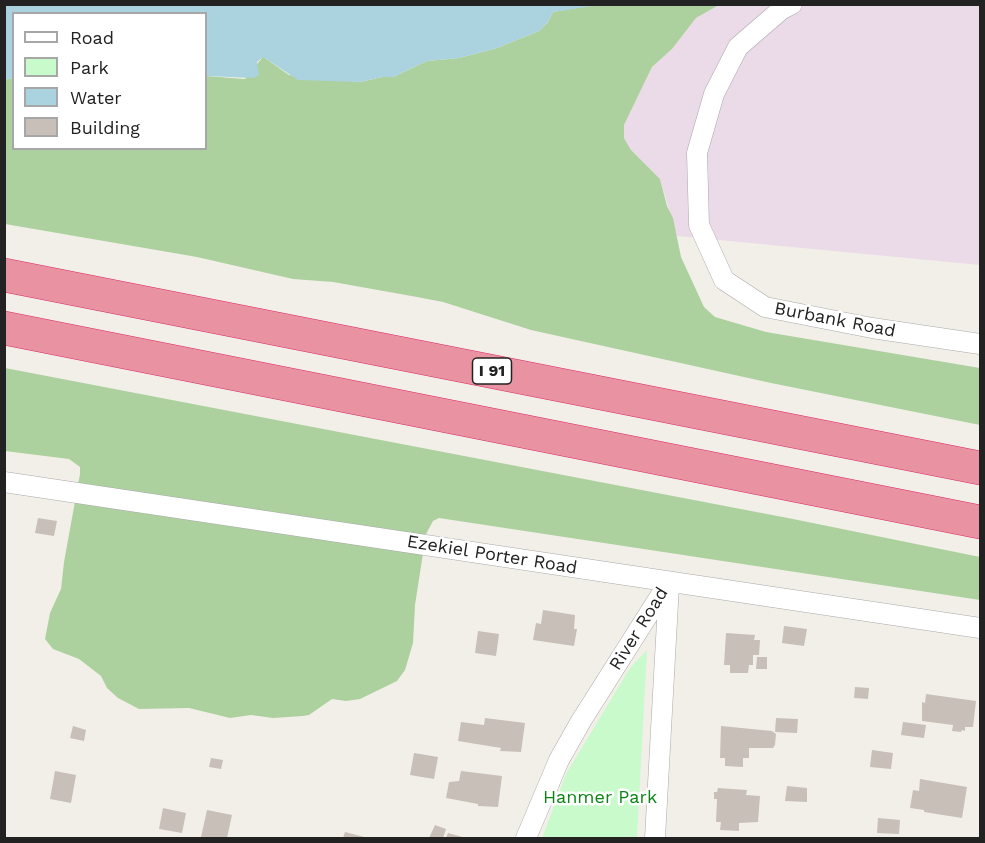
<!DOCTYPE html>
<style>
body{margin:0}
#map{position:relative;width:985px;height:843px;overflow:hidden;background:#f2efe9;font-family:"Work Sans",sans-serif}
canvas{display:block}
.frame{position:absolute;inset:0;border:6px solid #222;pointer-events:none}
.legend{position:absolute;left:12px;top:12px;width:195px;height:138px;box-sizing:border-box;background:#fff;border:2px solid #a7a7a7;margin:0;padding:8px 10px;list-style:none;font-size:18px;color:#222}
.legend li{display:flex;align-items:center;gap:12px;height:30px}
.legend b{width:30px;border:2px solid #a7a7a7}
</style>
<div id="map">
<canvas width="985" height="843"></canvas>
<div class="frame"></div>
<ul class="legend">
<li><b style="height:8px;background:#fff"></b>Road</li>
<li><b style="height:16px;background:#c8facc"></b>Park</li>
<li><b style="height:16px;background:#aad3df"></b>Water</li>
<li><b style="height:16px;background:#c7bfb8"></b>Building</li>
</ul>
</div>
<script>
const ctx = document.querySelector('canvas').getContext('2d');
ctx.lineJoin = 'round';
function paint(path, color) {
  ctx.fillStyle = color;
  ctx.fill(path, 'evenodd');
}
function poly(rows) {
  const path = new Path2D();
  for (const r of rows) {
    path.moveTo(r[0], r[1]);
    for (let i = 2; i < r.length; i += 2) path.lineTo(r[i], r[i + 1]);
  }
  return path;
}
function strokePath(path, color, width, dash) {
  ctx.strokeStyle = color;
  ctx.lineWidth = width;
  ctx.lineCap = dash ? 'butt' : 'round';
  ctx.setLineDash(dash || []);
  ctx.stroke(path);
}
function drawText(font, color, halo, rows, align = 'center') {
  ctx.font = font + ' "Work Sans",sans-serif';
  ctx.lineWidth = 5;
  ctx.setLineDash([]);
  ctx.textBaseline = 'middle';
  ctx.strokeStyle = halo;
  ctx.fillStyle = color;
  for (const [text, x, y, turn = 0] of rows) {
    ctx.save();
    ctx.translate(x, y);
    ctx.rotate((+turn || 0) * Math.PI / 180);
    ctx.textAlign = isNaN(turn) ? turn : align;
    if (halo) ctx.strokeText(text, 0, 0);
    ctx.fillText(text, 0, 0);
    ctx.restore();
  }
}
paint(poly([
 [719,5,980,5,980,265,677,236,660,179,631,150,624,138,624,125,652,67,672,49,696,18]
]), '#ebdbe8');
paint(poly([
 [599,4,719,5,696,18,672,49,652,67,624,125,624,138,631,150,660,179,667,206,673,218,681,257,704,307,715,317,766,332,980,368,980,425,771,383,531,330,443,302,417,297,333,282,293,279,197,257,5,224,4,80,13,78,14,148,206,148,206,76,245,79,262,58,265,58,289,75,360,82,382,77,393,77,427,61,459,58,497,48,539,31,548,22,553,12],
 [5,368,793,519,980,557,980,600,439,518,433,521,426,534,415,605,413,643,405,670,397,681,360,699,346,701,332,699,309,715,303,716,273,718,251,715,230,718,189,708,139,709,118,698,107,688,101,676,79,659,53,649,45,639,50,613,61,589,64,562,80,474,80,467,69,459,5,451]
]), '#add19e');
paint(poly([
 [647,650,637,838,542,838,566,774,630,668]
]), '#c8facc');
paint(poly([
 [5,4,599,4,599,5,553,12,548,22,539,31,497,48,459,58,427,61,393,77,382,77,360,82,298,80,265,58,262,58,257,62,259,75,253,78,206,76,206,14,14,14,13,78,5,80]
]), '#aad3df');
paint(poly([
 [38,518,57,521,54,536,35,533],
 [543,610,575,615,574,629,577,629,574,646,533,640,536,623,541,624],
 [784,626,807,629,804,646,782,643],
 [478,631,499,634,496,656,475,653],
 [726,633,755,635,754,640,760,640,759,655,753,655,753,665,749,665,748,673,730,673,730,665,724,665],
 [757,657,767,657,767,669,756,669],
 [855,687,869,688,868,699,854,698],
 [926,694,976,701,973,727,965,727,965,731,962,730,961,732,952,731,953,725,922,721,922,702,925,703],
 [485,718,525,723,521,752,500,751,501,748,458,741,461,722,484,725],
 [776,718,798,719,797,733,775,732],
 [903,722,926,725,924,738,901,735],
 [73,726,86,730,84,741,70,738],
 [721,726,772,731,776,734,775,745,773,748,749,748,749,758,743,758,743,767,725,766,725,758,720,758],
 [872,750,893,753,891,769,870,767],
 [414,753,438,757,434,779,410,775],
 [211,758,223,760,221,769,209,767],
 [55,771,76,775,71,803,50,799],
 [461,771,502,776,498,807,478,806,478,804,446,798,449,782,459,781],
 [920,779,967,787,962,818,924,812,924,810,910,808,913,790,919,791],
 [787,786,807,788,807,802,785,801],
 [718,788,747,790,746,795,760,796,758,822,739,823,739,831,720,830,721,822,716,822,717,799,714,799,714,792,717,792],
 [163,808,186,813,182,833,159,829],
 [207,810,232,815,227,838,201,837],
 [878,818,900,820,899,834,877,833],
 [435,825,446,829,443,838,429,838],
 [345,832,368,838,343,838],
 [448,833,466,838,446,838]
]), '#c7bfb8');
const street = poly([
 [792,4,782,9,738,47,714,94,697,153,699,225,724,280,765,307,872,328,980,344],
 [4,482,980,628],
 [526,838,559,760,581,721,669,582],
 [655,838,669,585]
]);
const highway = poly([
 [4,275,980,468],
 [4,328,980,522]
]);
strokePath(street, '#a9a9a9', 21);
strokePath(highway, '#dc2a67', 34);
strokePath(street, '#fff', 20);
strokePath(highway, '#e892a2', 33);
for (const [x, y, w] of [
 [492,371,39]
]) {
  const box = new Path2D();
  box.roundRect(x - w / 2, y - 13, w, 26, 4.5);
  ctx.fillStyle = '#fff';
  ctx.fill(box);
  strokePath(box, '#222', 1.5);
}
drawText('bold 16px', '#222', null, [
 ["I 91",492,371]
]);
drawText('18px', '#222', '#fff', [
 ["Burbank Road",835,320,11],
 ["Ezekiel Porter Road",492,555,9],
 ["River Road",639,629,-58]
]);
drawText('18px', '#0c8416', '#fff', [
 ["Hanmer Park",600,798]
]);
</script>
